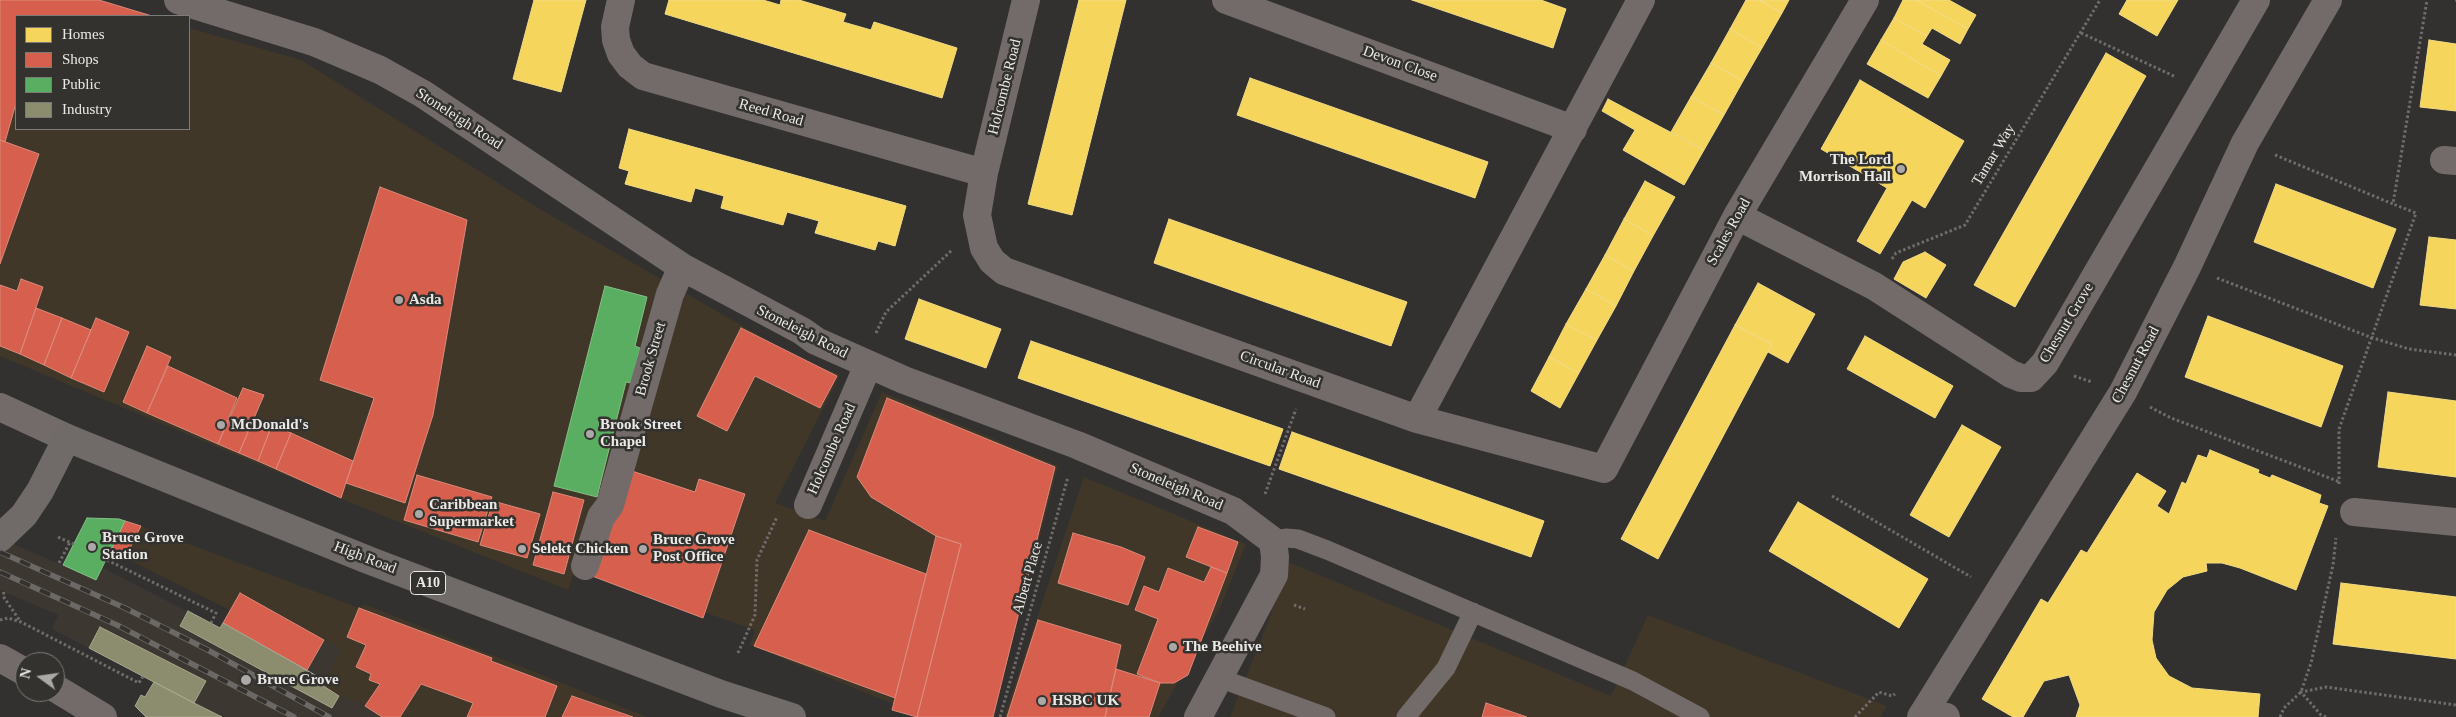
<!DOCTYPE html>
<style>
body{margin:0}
#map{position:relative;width:2456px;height:717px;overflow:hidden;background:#323130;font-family:"Times New Roman",serif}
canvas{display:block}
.legend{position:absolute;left:15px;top:15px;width:175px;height:115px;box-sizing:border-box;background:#33322f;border:1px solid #7c7b79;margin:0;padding:6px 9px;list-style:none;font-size:15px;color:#eae9e7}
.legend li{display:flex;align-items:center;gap:10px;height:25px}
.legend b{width:25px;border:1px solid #7c7b79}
.north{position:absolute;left:15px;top:652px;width:50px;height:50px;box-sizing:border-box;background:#33322f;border:1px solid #7c7b79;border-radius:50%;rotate:284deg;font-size:14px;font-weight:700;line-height:20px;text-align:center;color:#eae9e7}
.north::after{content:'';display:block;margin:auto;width:18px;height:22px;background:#aaa9a7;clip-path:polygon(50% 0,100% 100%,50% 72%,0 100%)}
</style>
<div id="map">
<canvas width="2456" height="717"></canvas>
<ul class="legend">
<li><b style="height:14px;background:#f6d55c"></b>Homes</li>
<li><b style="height:14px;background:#d6604d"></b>Shops</li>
<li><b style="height:14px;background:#5aae61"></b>Public</li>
<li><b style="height:14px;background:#8c8c6e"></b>Industry</li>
</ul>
<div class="north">N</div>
</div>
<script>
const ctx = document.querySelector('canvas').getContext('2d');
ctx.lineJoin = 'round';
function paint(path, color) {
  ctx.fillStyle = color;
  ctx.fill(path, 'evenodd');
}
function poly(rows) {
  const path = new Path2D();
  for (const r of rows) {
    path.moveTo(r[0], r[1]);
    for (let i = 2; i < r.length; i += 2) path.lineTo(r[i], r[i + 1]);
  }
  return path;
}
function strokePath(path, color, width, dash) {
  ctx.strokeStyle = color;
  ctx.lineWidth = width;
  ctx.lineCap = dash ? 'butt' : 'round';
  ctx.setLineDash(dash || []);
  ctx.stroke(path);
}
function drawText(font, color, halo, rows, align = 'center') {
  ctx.font = font + ' "Times New Roman",serif';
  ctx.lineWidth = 5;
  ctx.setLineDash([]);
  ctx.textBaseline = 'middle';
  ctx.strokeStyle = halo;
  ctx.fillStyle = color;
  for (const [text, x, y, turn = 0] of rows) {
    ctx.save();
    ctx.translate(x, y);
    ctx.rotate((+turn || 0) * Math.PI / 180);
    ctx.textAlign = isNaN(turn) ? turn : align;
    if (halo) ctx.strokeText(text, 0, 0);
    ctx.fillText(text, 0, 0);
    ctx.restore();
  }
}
paint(poly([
 [0,0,94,0,150,16,16,16,16,129,189,129,189,28,301,60,543,211,798,358,840,375,775,503,825,521,882,392,1058,466,993,717,932,717,893,704,750,645,755,630,576,567,568,590,354,504,0,356],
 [1084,477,1246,544,1220,608,1158,717,1004,717],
 [141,526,359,608,364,604,647,717,382,717,359,702,339,696,322,685,341,649,240,593,230,610,125,558],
 [1288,562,1611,696,1648,615,1887,706,1880,717,1230,717,1271,614]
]), '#413729');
paint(poly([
 [0,538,96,580,103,568,220,628,240,593,342,649,322,685,339,696,359,702,382,717,146,717,135,706,141,695,145,697,154,682,52,629,58,615,0,590]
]), '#3c3730');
const homes = poly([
 [534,0,586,0,561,92,513,79,534,0],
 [669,0,763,0,780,5,781,0,799,0,846,14,843,22,871,30,874,22,957,48,942,98,665,14,669,0],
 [1079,0,1126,0,1072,215,1028,204,1079,0],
 [1412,0,1541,0,1566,9,1553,48,1412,0],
 [1746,0,1759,0,1782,13,1762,48,1730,29,1746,0],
 [1759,0,1789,0,1782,13,1759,0],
 [1903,0,1916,0,1968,29,1960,44,1932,28,1927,36,1894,18,1903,0],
 [1916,0,1949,0,1976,15,1968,29,1916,0],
 [2127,0,2178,0,2157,36,2119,14,2127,0],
 [1894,18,1927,36,1922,44,1950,60,1941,76,1881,40,1894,18],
 [1730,29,1762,48,1743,81,1711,63,1730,29],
 [1881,40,1941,76,1928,98,1867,64,1881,40],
 [2429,40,2456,44,2456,111,2420,107,2429,40],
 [2106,53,2146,76,2015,307,1974,285,2106,53],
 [1711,63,1743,81,1724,115,1691,97,1711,63],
 [1250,78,1488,162,1475,198,1237,115,1250,78],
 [1860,80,1964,141,1925,208,1912,200,1880,254,1857,241,1887,188,1821,149,1860,80],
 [1691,97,1724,115,1704,150,1671,132,1691,97],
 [1608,99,1704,150,1684,185,1623,150,1635,130,1602,111,1608,99],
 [629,129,906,206,895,246,878,241,875,250,815,233,819,221,787,212,783,225,721,208,724,196,695,188,691,202,625,184,629,171,619,168,629,129],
 [1645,181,1675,197,1653,236,1624,219,1645,181],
 [2276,184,2396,229,2373,288,2254,242,2276,184],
 [1169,219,1407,302,1391,346,1154,263,1169,219],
 [1624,219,1653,236,1634,271,1605,255,1624,219],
 [2429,237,2456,240,2456,309,2420,305,2429,237],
 [1925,252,1946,265,1926,298,1894,279,1903,262,1925,252],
 [1605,255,1634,271,1616,306,1586,289,1605,255],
 [1758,283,1815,314,1788,363,1768,352,1772,344,1735,325,1758,283],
 [1586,289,1616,306,1597,340,1566,324,1586,289],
 [919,299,1001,329,986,368,905,339,919,299],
 [2208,316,2343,366,2321,427,2185,377,2208,316],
 [1566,324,1597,340,1579,373,1549,357,1566,324],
 [1735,325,1772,344,1658,559,1621,539,1735,325],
 [1865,336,1953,386,1935,418,1847,369,1865,336],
 [1031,341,1283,429,1270,466,1018,378,1031,341],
 [1549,357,1579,373,1560,408,1531,391,1549,357],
 [2388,392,2456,401,2456,477,2378,467,2388,392],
 [1962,425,2001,447,1949,537,1910,515,1962,425],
 [1292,432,1544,521,1531,557,1279,469,1292,432],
 [2210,450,2259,470,2258,473,2270,478,2272,475,2321,495,2319,503,2328,506,2296,590,2240,568,2222,563,2206,563,2207,571,2183,577,2167,590,2154,612,2152,640,2156,658,2169,676,2192,688,2260,694,2258,717,2076,717,2080,705,2069,675,2044,681,2023,717,2013,717,1982,699,2041,599,2048,603,2081,550,2087,553,2137,473,2166,491,2157,506,2169,514,2182,482,2186,484,2198,455,2207,458,2210,450],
 [1798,502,1928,579,1899,628,1769,551,1798,502],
 [2341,583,2456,597,2456,659,2333,644,2341,583]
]);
paint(homes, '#f6d55c');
strokePath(homes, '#f2db86', 1);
const shops = poly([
 [0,0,99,0,152,16,16,16,16,103,5,142,0,140,0,0],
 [0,140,39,154,0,264,0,140],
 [380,187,467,220,433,415,405,503,346,483,374,398,320,380,380,187],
 [21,279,43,287,20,354,0,346,0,285,17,291,21,279],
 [36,308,62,318,44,365,20,354,36,308],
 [62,318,91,330,71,378,44,365,62,318],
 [96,318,129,332,104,392,71,378,96,318],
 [741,328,837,376,820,408,755,376,727,431,697,416,741,328],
 [147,346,171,357,147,413,123,402,147,346],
 [168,366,237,398,218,444,147,413,168,366],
 [243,388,264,395,239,453,218,444,243,388],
 [887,398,1055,467,993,717,917,717,961,544,936,536,871,497,857,477,887,398],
 [254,418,272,425,258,461,239,453,254,418],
 [272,425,291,433,276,469,258,461,272,425],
 [291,433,353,461,341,498,276,469,291,433],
 [632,471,695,492,699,479,745,494,703,618,592,576,632,471],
 [417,475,492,497,478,542,404,520,417,475],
 [553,492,584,500,564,574,533,565,553,492],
 [493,501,540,514,527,558,480,545,493,501],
 [125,521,141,526,125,558,111,551,125,521],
 [1198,527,1238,542,1227,573,1186,557,1198,527],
 [809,530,926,574,895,698,754,646,809,530],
 [1073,533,1121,547,1145,557,1128,605,1058,583,1073,533],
 [936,536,961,544,917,717,892,710,936,536],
 [1211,567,1227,573,1188,675,1174,683,1160,683,1137,674,1158,619,1135,610,1144,586,1159,592,1168,568,1204,582,1211,567],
 [240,593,324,640,307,670,223,623,240,593],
 [359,608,492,658,491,661,557,686,545,717,467,717,473,703,421,684,400,717,382,717,365,706,380,684,369,680,371,674,356,667,366,645,347,637,359,608],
 [1038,620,1121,645,1105,717,1007,717,1038,620],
 [1116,669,1160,683,1149,717,1105,717,1116,669],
 [572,696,633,717,562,717,572,696],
 [1486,703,1527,717,1482,717,1486,703]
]);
paint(shops, '#d6604d');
strokePath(shops, '#dc897b', 1);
const public = poly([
 [605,286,647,297,635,346,640,348,631,383,626,382,597,497,554,486,605,286],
 [87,518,119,519,125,521,96,580,63,565,87,518]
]);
paint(public, '#5aae61');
strokePath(public, '#85c089', 1);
const industry = poly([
 [188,611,220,628,223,623,324,680,322,685,339,696,332,708,180,626,188,611],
 [100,627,206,681,194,703,89,648,100,627],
 [154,682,194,703,222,717,146,717,135,706,141,695,145,697,154,682]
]);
paint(industry, '#8c8c6e');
strokePath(industry, '#a8a892', 1);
strokePath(poly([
 [2455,0,2456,0],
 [2081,33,2176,77],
 [2275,155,2393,204,2427,0],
 [1892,259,1896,253,1965,225,2100,0],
 [2217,278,2370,337,2409,349,2456,355],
 [876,333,886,312,952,250],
 [2074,376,2092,382],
 [2150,407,2171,418,2340,482],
 [2339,484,2339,429,2416,213,2393,204],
 [1265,494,1296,409],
 [1832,496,1971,577],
 [58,537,74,544],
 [107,560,216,613,211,623],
 [59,563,70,542],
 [4,592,3,596,20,621],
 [1294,605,1305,609],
 [0,620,8,618,21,622,139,683,143,676],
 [738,653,755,615,757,560,777,517],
 [1000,717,1068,477],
 [1855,717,1879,692,1892,696,1895,694],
 [2280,717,2284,708,2301,692,2311,663,2333,565,2336,538],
 [2326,717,2321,715,2301,692,2326,687,2456,705]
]), '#716c6b', 3, [2.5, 2.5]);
strokePath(poly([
 [1273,541,1286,538,1298,539,1327,550,1633,681,1700,717],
 [1219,678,1326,717],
 [1406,717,1446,668,1473,612]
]), '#736b69', 19);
strokePath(poly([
 [1923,714,2123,392,2187,267,2245,143,2328,0]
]), '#736b69', 28);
strokePath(poly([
 [178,0,314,42,380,70,423,94,682,267,802,331,816,341,904,380,1077,445,1233,511,1273,541,1275,557,1274,575,1198,717],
 [621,0,615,27,616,40,621,54,630,66,643,76,984,173],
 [1026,0,984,173,977,215,984,248,992,261,1004,271,1417,419,1604,469,1737,216,1865,0],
 [1226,0,1573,129],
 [2444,160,2456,161],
 [1737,216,1874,286,2011,374,2021,378,2031,378,2045,363,2256,0],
 [1417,419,1641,0],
 [808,505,868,365],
 [2354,512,2456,522],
 [585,566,601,517,610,505,670,294,682,267],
 [0,658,25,672],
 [55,688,103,717],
 [1921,717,1923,714,1946,717]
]), '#736b69', 28);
strokePath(poly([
 [0,407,67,438]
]), '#736b6a', 28);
strokePath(poly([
 [0,538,24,515,40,491,67,438,368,560,721,694,792,717]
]), '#706a68', 28);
const rail = poly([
 [0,552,125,608,206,649,329,717],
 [0,572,117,625,294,717]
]);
strokePath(rail, '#6c6866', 5.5);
strokePath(rail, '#33322f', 4, [11]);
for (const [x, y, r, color] of [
 [1901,169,5,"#aaa9a7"],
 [399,300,5,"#aaa9a7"],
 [221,425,5,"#aaa9a7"],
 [590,434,5,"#aaa9a7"],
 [419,514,5,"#aaa9a7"],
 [92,547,5,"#aaa9a7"],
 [522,549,5,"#aaa9a7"],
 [643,549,5,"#aaa9a7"],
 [1173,647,5,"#aaa9a7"],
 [246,680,6,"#aaa9a7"],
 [1042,701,5,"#aaa9a7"]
]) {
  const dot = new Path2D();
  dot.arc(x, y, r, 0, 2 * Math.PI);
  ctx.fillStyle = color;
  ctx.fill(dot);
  strokePath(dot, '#33322f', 2);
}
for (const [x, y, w] of [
 [428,583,35]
]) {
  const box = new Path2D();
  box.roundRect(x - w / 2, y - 11.5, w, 23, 4);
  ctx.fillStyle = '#33322f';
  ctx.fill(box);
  strokePath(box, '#eae9e7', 1);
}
drawText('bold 14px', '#eae9e7', null, [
 ["A10",428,583]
]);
drawText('15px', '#eae9e7', '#33322f', [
 ["Devon Close",1400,64,20],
 ["Holcombe Road",1005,87,-76],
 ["Reed Road",771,113,16],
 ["Stoneleigh Road",459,119,33],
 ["Tamar Way",1994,155,-59],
 ["Scales Road",1729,232,-61],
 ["Chesnut Grove",2067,323,-59],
 ["Stoneleigh Road",802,332,27],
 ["Brook Street",651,359,-74],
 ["Chesnut Road",2136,365,-62],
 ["Circular Road",1280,370,20],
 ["Holcombe Road",832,449,-66],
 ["Stoneleigh Road",1176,487,23],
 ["High Road",365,558,21],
 ["Albert Place",1028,578,-74]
]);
drawText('bold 15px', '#eae9e7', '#33322f', [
 ["The Lord",1891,160,"right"],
 ["Morrison Hall",1891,177,"right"],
 ["Asda",409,300],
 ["McDonald's",231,425],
 ["Brook Street",600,425],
 ["Chapel",600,442],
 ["Caribbean",429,505],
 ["Supermarket",429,522],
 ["Bruce Grove",102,538],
 ["Station",102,555],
 ["Bruce Grove",653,540],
 ["Post Office",653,557],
 ["Selekt Chicken",532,549],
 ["The Beehive",1183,647],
 ["Bruce Grove",257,680],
 ["HSBC UK",1052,701]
], 'left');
</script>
